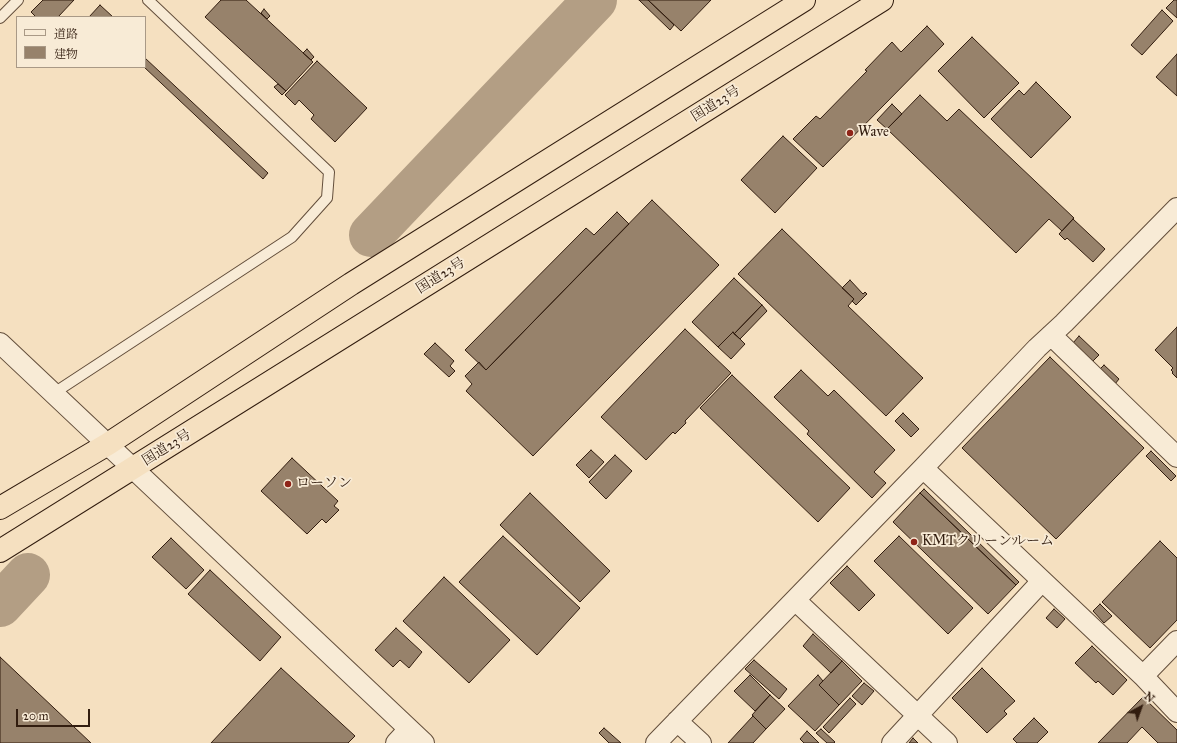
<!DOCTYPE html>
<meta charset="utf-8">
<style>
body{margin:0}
#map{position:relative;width:1177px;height:743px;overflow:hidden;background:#f5e0c0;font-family:"IM FELL Great Primer","Noto Serif JP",serif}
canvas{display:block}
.legend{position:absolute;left:16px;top:16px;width:130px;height:52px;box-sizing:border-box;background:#f8ebd6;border:1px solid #a99986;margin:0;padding:5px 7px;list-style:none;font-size:12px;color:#321d0f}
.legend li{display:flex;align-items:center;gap:8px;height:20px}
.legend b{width:20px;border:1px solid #a99986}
.north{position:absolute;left:1121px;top:687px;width:40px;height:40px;-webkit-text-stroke:3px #f8ebd6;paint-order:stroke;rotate:41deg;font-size:11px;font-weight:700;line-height:16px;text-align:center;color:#321d0f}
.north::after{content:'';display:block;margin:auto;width:14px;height:18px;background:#321d0f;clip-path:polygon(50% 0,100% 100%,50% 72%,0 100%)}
.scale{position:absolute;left:16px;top:709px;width:74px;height:18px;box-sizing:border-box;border:2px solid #321d0f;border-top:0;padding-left:5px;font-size:12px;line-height:14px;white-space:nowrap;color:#321d0f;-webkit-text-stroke:3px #f8ebd6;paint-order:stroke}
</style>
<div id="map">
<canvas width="1177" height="743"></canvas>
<ul class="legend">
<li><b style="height:5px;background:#f8ebd6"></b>道路</li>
<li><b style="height:11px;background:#97826b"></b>建物</li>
</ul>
<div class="north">N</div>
<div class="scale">20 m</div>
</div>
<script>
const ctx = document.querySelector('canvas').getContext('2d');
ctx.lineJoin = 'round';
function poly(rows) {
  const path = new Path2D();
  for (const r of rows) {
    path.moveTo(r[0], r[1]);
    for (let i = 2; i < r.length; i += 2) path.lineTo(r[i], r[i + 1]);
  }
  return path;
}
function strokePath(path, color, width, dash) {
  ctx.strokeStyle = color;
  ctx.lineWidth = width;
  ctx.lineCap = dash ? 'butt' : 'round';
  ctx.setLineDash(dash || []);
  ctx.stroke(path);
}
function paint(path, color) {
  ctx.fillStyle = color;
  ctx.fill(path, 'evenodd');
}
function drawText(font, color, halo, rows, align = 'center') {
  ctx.font = font + ' "IM FELL Great Primer","Noto Serif JP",serif';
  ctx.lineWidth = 3.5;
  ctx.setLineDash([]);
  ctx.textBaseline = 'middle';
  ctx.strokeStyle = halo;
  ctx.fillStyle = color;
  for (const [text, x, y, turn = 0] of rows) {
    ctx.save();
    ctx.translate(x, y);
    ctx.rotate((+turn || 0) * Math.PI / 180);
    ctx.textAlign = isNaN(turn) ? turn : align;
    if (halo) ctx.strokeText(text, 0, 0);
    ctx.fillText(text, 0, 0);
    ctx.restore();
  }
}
strokePath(poly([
 [371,235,595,0],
 [0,605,28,575]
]), '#b39e84', 44);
const building = poly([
 [43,0,74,0,58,17,36,17,31,12,43,0],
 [221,0,246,0,313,62,286,91,205,17,221,0],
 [639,0,648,0,674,25,670,30,639,0],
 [648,0,711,0,681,31,648,0],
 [1174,0,1177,0,1177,18,1166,8,1174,0],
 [100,5,113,17,89,17,100,5],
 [264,9,270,16,267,19,261,13,264,9],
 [1162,10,1173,21,1142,55,1131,45,1162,10],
 [927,26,944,44,823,167,793,139,816,116,820,119,867,71,865,70,892,42,901,52,927,26],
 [972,37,1019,83,984,118,938,71,972,37],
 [307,49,314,57,311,60,303,53,307,49],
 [1177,54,1177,96,1156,77,1177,54],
 [145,58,268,173,263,179,144,67,145,67,145,58],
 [317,61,367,108,335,142,311,119,314,115,299,100,295,105,285,95,317,61],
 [1036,82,1071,117,1031,158,991,119,1019,90,1024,95,1036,82],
 [278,84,286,91,282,95,274,87,278,84],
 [920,95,947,121,959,109,1074,218,1062,231,1049,219,1016,253,887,129,920,95],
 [892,104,902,114,887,129,877,120,892,104],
 [783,136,817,168,775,213,741,180,783,136],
 [652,200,719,265,533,456,466,391,472,384,465,376,479,362,486,370,652,200],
 [617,212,629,224,486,370,465,350,586,228,594,235,617,212],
 [1073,219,1105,249,1093,262,1067,238,1065,240,1059,234,1073,219],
 [782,229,854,299,848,306,923,378,886,416,738,274,782,229],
 [734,278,762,305,734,334,733,332,718,347,692,322,734,278],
 [850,280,863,294,865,292,867,294,856,305,852,301,854,299,842,288,850,280],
 [762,305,767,311,740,339,734,334,762,305],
 [1177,327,1177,378,1172,373,1173,372,1171,370,1173,368,1155,350,1177,327],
 [685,329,731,373,685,421,686,423,675,434,673,432,646,460,601,417,685,329],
 [733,332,745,344,731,359,718,347,733,332],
 [1079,336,1099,355,1092,362,1073,343,1079,336],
 [435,343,454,361,450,366,455,371,449,377,424,354,435,343],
 [1050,357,1144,448,1056,539,962,448,1050,357],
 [1104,365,1119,379,1115,384,1100,369,1104,365],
 [801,370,828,396,834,390,895,450,874,472,886,483,872,498,807,434,809,431,774,397,801,370],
 [732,375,850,488,818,522,700,408,732,375],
 [903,413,919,429,911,437,895,421,903,413],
 [591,450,604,462,589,478,576,465,591,450],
 [1151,451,1176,476,1171,481,1146,456,1151,451],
 [615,455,632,471,606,499,589,482,615,455],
 [292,458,338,501,334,506,339,510,326,523,322,519,307,534,261,491,292,458],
 [924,489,1019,582,1016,585,920,493,924,489],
 [530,493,610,571,580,602,500,525,530,493],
 [920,493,1016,585,988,614,893,522,920,493],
 [503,536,580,608,537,655,459,582,503,536],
 [899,536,973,608,948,634,874,561,899,536],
 [171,538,204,570,186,589,152,557,171,538],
 [1160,541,1177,558,1177,620,1150,648,1102,602,1160,541],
 [847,566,875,595,859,611,830,583,847,566],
 [210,570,281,637,260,661,188,594,210,570],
 [444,577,510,640,469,683,403,621,444,577],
 [1100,604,1112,616,1104,623,1093,611,1100,604],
 [1054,609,1065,619,1057,628,1046,618,1054,609],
 [396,628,422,652,409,668,400,660,393,667,375,650,396,628],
 [813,634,842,661,831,673,803,646,813,634],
 [1092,646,1127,680,1113,695,1098,681,1096,683,1075,663,1092,646],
 [0,657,91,743,0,743,0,657],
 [754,660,787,689,779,699,745,669,754,660],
 [842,661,862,681,839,705,819,685,842,661],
 [281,668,355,736,348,743,211,743,281,668],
 [982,668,1015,701,1004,711,1007,714,987,733,952,698,982,668],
 [750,675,770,695,755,711,734,691,750,675],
 [818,675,823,681,819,685,839,705,815,731,788,706,818,675],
 [864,683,874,691,862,705,852,696,864,683],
 [770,695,785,709,766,729,752,715,770,695],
 [1143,697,1177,730,1177,743,1158,743,1142,727,1127,743,1098,743,1143,697],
 [850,698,856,704,829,733,823,727,850,698],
 [753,716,766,729,753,743,728,743,753,716],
 [1034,718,1048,732,1037,743,1017,743,1013,739,1034,718],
 [604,728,621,743,609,743,599,733,604,728],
 [821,729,835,742,834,743,827,743,816,733,821,729],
 [807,731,819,743,804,743,800,739,807,731],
 [913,738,918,743,909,743,913,738]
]);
paint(building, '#97826b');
strokePath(building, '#321d0f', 1);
const lane = poly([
 [0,18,18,0],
 [54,393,292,237,327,198,329,172,148,0]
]);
const street = poly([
 [1051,335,1177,457],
 [0,343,424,743],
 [923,468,1143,676,1177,712],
 [795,600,947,743],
 [1143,676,1177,641],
 [677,721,701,743],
 [396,743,409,729],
 [656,743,923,468,1037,348,1064,323,1177,208],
 [892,743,1042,581]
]);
const highway = poly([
 [0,508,108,444,351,284,804,0],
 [0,551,882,0]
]);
strokePath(lane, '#634e3b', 12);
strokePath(street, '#634e3b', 22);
strokePath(highway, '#321d0f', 24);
strokePath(lane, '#f8ebd6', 10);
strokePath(street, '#f8ebd6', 20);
strokePath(highway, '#f5e0c0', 22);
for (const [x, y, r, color] of [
 [850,133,4,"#8f2418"],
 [288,484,4,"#8f2418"],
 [914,542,4,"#8f2418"]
]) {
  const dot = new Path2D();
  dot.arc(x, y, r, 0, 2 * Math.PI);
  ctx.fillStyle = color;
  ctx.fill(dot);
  strokePath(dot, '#f8ebd6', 1.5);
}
drawText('14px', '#321d0f', '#f8ebd6', [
 ["国道23号",716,104,-32],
 ["国道23号",441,276,-32],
 ["国道23号",167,448,-32]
]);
drawText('14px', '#321d0f', '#f8ebd6', [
 ["Wave",858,133],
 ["ローソン",296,484],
 ["KMTクリーンルーム",922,542]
], 'left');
</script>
